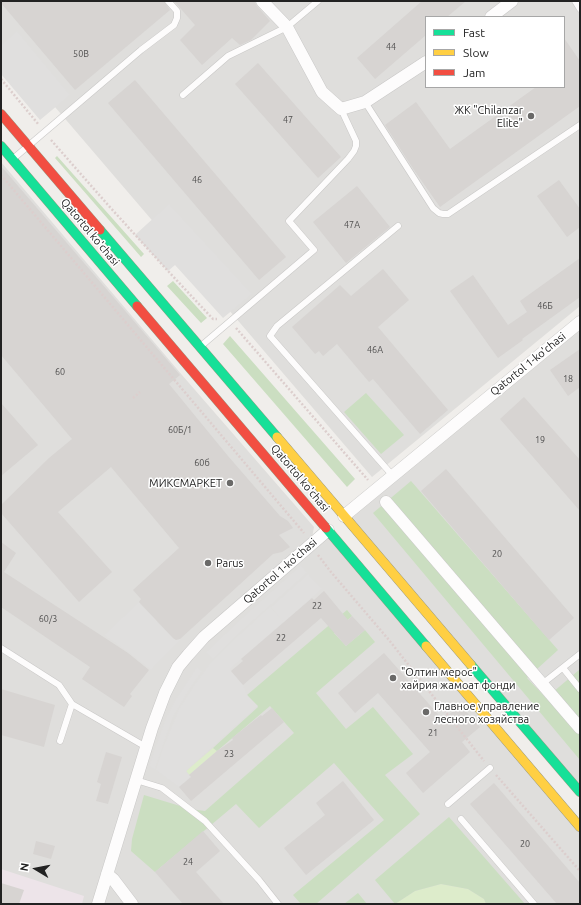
<!DOCTYPE html>
<meta charset="utf-8">
<style>
body{margin:0}
#map{position:relative;width:581px;height:905px;overflow:hidden;background:#f0eeeb;font-family:Ubuntu,sans-serif}
canvas{display:block}
.frame{position:absolute;inset:0;border:2px solid #222;pointer-events:none}
.legend{position:absolute;left:425px;top:16px;width:140px;height:72px;box-sizing:border-box;background:#fff;border:1px solid #a7a7a7;margin:0;padding:5px 7px;list-style:none;font-size:12px;color:#222}
.legend li{display:flex;align-items:center;gap:8px;height:20px}
.legend b{width:20px;border:1px solid #a7a7a7}
.north{position:absolute;left:16px;top:849px;width:40px;height:40px;-webkit-text-stroke:3px #fff;paint-order:stroke;rotate:280deg;font-size:11px;font-weight:700;line-height:16px;text-align:center;color:#222}
.north::after{content:'';display:block;margin:auto;width:14px;height:18px;background:#222;clip-path:polygon(50% 0,100% 100%,50% 72%,0 100%)}
</style>
<div id="map">
<canvas width="581" height="905"></canvas>
<div class="frame"></div>
<ul class="legend">
<li><b style="height:5px;background:#16e098"></b>Fast</li>
<li><b style="height:5px;background:#ffcf43"></b>Slow</li>
<li><b style="height:5px;background:#f24e42"></b>Jam</li>
</ul>
<div class="north">N</div>
</div>
<script>
const ctx = document.querySelector('canvas').getContext('2d');
ctx.lineJoin = 'round';
function paint(path, color) {
  ctx.fillStyle = color;
  ctx.fill(path, 'evenodd');
}
function poly(rows) {
  const path = new Path2D();
  for (const r of rows) {
    path.moveTo(r[0], r[1]);
    for (let i = 2; i < r.length; i += 2) path.lineTo(r[i], r[i + 1]);
  }
  return path;
}
function strokePath(path, color, width, dash) {
  ctx.strokeStyle = color;
  ctx.lineWidth = width;
  ctx.lineCap = dash ? 'butt' : 'round';
  ctx.setLineDash(dash || []);
  ctx.stroke(path);
}
function drawText(font, color, halo, rows, align = 'center') {
  ctx.font = font + ' Ubuntu,sans-serif';
  ctx.lineWidth = 3;
  ctx.setLineDash([]);
  ctx.textBaseline = 'middle';
  ctx.strokeStyle = halo;
  ctx.fillStyle = color;
  for (const [text, x, y, turn = 0] of rows) {
    ctx.save();
    ctx.translate(x, y);
    ctx.rotate((+turn || 0) * Math.PI / 180);
    ctx.textAlign = isNaN(turn) ? turn : align;
    if (halo) ctx.strokeText(text, 0, 0);
    ctx.fillText(text, 0, 0);
    ctx.restore();
  }
}
paint(poly([
 [1,1,580,1,580,306,372,477,1,44],
 [426,17,564,17,564,87,426,87],
 [1,162,182,375,314,527,311,543,328,530,580,827,580,904,1,904],
 [580,322,580,792,344,516]
]), '#dfdedc');
paint(poly([
 [1,869,84,896,82,904,1,904]
]), '#ede4e9');
paint(poly([
 [213,748,217,751,189,775,186,771],
 [441,884,468,889,484,899,486,904,395,904,415,891]
]), '#ddeccb');
paint(poly([
 [57,156,144,254,141,257,55,158],
 [173,281,207,318,201,323,167,286],
 [230,336,355,479,347,487,223,344],
 [366,393,404,435,381,454,344,412],
 [411,481,558,650,527,678,546,698,579,670,580,672,580,760,373,513],
 [347,610,352,616,334,633,346,646,365,630,375,642,316,693,346,729,373,707,413,754,385,775,420,814,316,904,301,904,293,895,384,820,334,763,259,828,236,804,155,872,131,851,132,839,144,795,190,809,205,811,294,733,270,706,217,751,213,748,258,707,247,695],
 [449,817,525,904,486,904,484,899,468,889,441,884,415,891,395,904,375,880],
 [358,893,367,904,344,904]
]), '#cbdec1');
paint(poly([
 [17,31,70,95,40,120,1,74,1,45],
 [169,204,252,294,223,318,175,265,168,271,135,235],
 [301,565,307,573,247,626,213,659,206,652,241,619],
 [308,574,322,589,284,622,271,607],
 [139,602,173,638,177,640,182,638,151,670,128,652,104,635],
 [270,607,284,622,230,669,243,685,247,695,258,706,186,771,191,777,179,787,156,770,163,748,179,709,195,684,209,665,239,635],
 [197,667,202,671,187,693,172,719,155,769,149,766,166,718,176,699]
]), '#e0dfde');
paint(poly([
 [1,1,164,1,170,10,75,90,1,3],
 [174,1,254,1,257,6,270,21,251,40,240,45,232,38,202,65,180,40,195,25],
 [422,1,466,1,447,17,426,17,426,35,375,79,357,58],
 [564,38,580,61,580,106,440,207,414,170,385,125,416,102,450,149,536,87,564,87],
 [258,63,341,157,318,178,235,84],
 [135,80,286,257,259,280,108,103],
 [1,166,180,375,169,384,228,456,280,516,288,521,293,528,279,535,290,547,282,552,273,554,180,639,176,640,173,638,139,602,141,599,133,590,179,548,111,467,58,512,112,572,79,602,1,513,1,505,49,458,72,439,1,355],
 [559,180,580,209,580,227,567,237,537,196],
 [357,186,390,227,346,263,313,222],
 [580,258,580,297,522,339,523,340,498,358,450,291,473,275,508,325,527,312,520,301],
 [383,269,409,300,378,327,448,410,420,434,373,379,369,382,337,344,323,356,319,351,315,354,292,327,340,285,351,296],
 [580,349,580,387,568,396,550,370],
 [524,397,580,460,580,511,500,419],
 [1,403,38,445,1,476],
 [446,469,574,618,549,640,421,491],
 [1,542,16,553,4,572,128,653,149,670,130,694,132,696,124,707,82,679,90,667,1,607],
 [324,591,348,620,352,616,365,630,346,646,321,618,243,685,231,671,243,661,241,659,312,598,314,600],
 [384,653,443,720,460,705,480,727,462,742,470,752,423,793,406,773,430,752,378,693,355,713,338,693],
 [1,689,55,705,44,747,1,735],
 [272,708,284,722,191,801,179,787,191,777,189,775,217,751,233,740,232,738,261,715,262,716],
 [106,752,122,757,108,804,96,801,101,784,97,782],
 [343,781,374,820,306,875,284,848,325,815,316,803],
 [494,783,580,883,580,904,557,904,470,804],
 [203,831,220,851,196,872,224,904,183,904,155,872],
 [36,841,55,846,51,859,33,854],
 [1,883,24,890,19,904,1,904]
]), '#d7d4d2');
const lane = poly([
 [575,1,580,9],
 [183,95,228,56,287,27,318,1],
 [365,102,433,208,439,213,443,214,448,214,580,125],
 [14,158,141,50,174,25,177,18,177,11,168,1],
 [201,346,314,250,289,221,348,159,354,151,356,146,356,141,341,109],
 [393,476,270,336,277,326,398,226],
 [1,648,59,685,72,704,146,747],
 [563,668,580,689],
 [542,684,580,654],
 [60,741,72,704],
 [136,780,162,788,205,821,259,880,278,904],
 [448,804,490,768],
 [461,819,534,904]
]);
const street = poly([
 [262,1,287,27,322,92,341,109,365,102,426,62],
 [491,17,512,1],
 [386,502,580,728],
 [344,516,580,322],
 [107,874,113,879,132,904],
 [98,904,152,728,165,693,178,667,188,655,204,637,328,530]
]);
const fast = poly([
 [1,146,137,306],
 [100,230,277,437],
 [326,528,426,646],
 [471,665,580,792]
]);
const slow = poly([
 [277,437,471,665],
 [426,646,580,827]
]);
const jam = poly([
 [1,114,100,230],
 [137,306,326,528]
]);
strokePath(lane, '#c9c8c7', 7);
strokePath(street, '#c9c8c7', 13);
strokePath(fast, '#999a82', 10);
strokePath(slow, '#999a82', 10);
strokePath(jam, '#999a82', 10);
strokePath(poly([
 [1,79,39,125],
 [51,140,108,205,168,271,213,319,217,319],
 [1,175,304,533],
 [236,328,368,480],
 [133,398,140,392],
 [318,555,331,572,389,640,484,761],
 [496,775,580,871]
]), '#dccecd', 2.5, [2, 2]);
strokePath(lane, '#fdfcfc', 6);
strokePath(street, '#fdfcfc', 12);
strokePath(fast, '#16e098', 9);
strokePath(slow, '#ffcf43', 9);
strokePath(jam, '#f24e42', 9);
for (const [x, y, r, color] of [
 [531,116,4,"#6a6968"],
 [230,483,4,"#6a6968"],
 [208,563,4,"#6a6968"],
 [393,678,4,"#6a6968"],
 [426,712,4,"#6a6968"]
]) {
  const dot = new Path2D();
  dot.arc(x, y, r, 0, 2 * Math.PI);
  ctx.fillStyle = color;
  ctx.fill(dot);
  strokePath(dot, '#fff', 1.5);
}
drawText('9px', '#4f4e4e', null, [
 ["44",391,47],
 ["50В",81,54],
 ["47",288,120],
 ["46",197,180],
 ["47A",352,225],
 ["46Б",545,306],
 ["46A",375,350],
 ["60",60,372],
 ["18",568,379],
 ["60Б/1",180,430],
 ["19",540,440],
 ["60б",202,463],
 ["20",497,554],
 ["22",317,606],
 ["60/3",48,619],
 ["22",281,638],
 ["21",433,733],
 ["23",229,754],
 ["20",525,844],
 ["24",188,862]
]);
drawText('11px', '#222', '#fff', [
 ["ЖК \"Chilanzar",523,110,"right"],
 ["Elite\"",523,123,"right"],
 ["МИКСМАРКЕТ",222,483,"right"],
 ["Parus",216,563],
 ["\"Олтин мерос\"",401,672],
 ["хайрия жамоат фонди",401,685],
 ["Главное управление",434,706],
 ["лесного хозяйства",434,719]
], 'left');
drawText('11px', '#222', '#fff', [
 ["Qatortol ko'chasi",90,232,50],
 ["Qatortol 1-ko'chasi",528,364,-39],
 ["Qatortol ko'chasi",300,478,50],
 ["Qatortol 1-ko'chasi",280,571,-41]
]);
</script>
